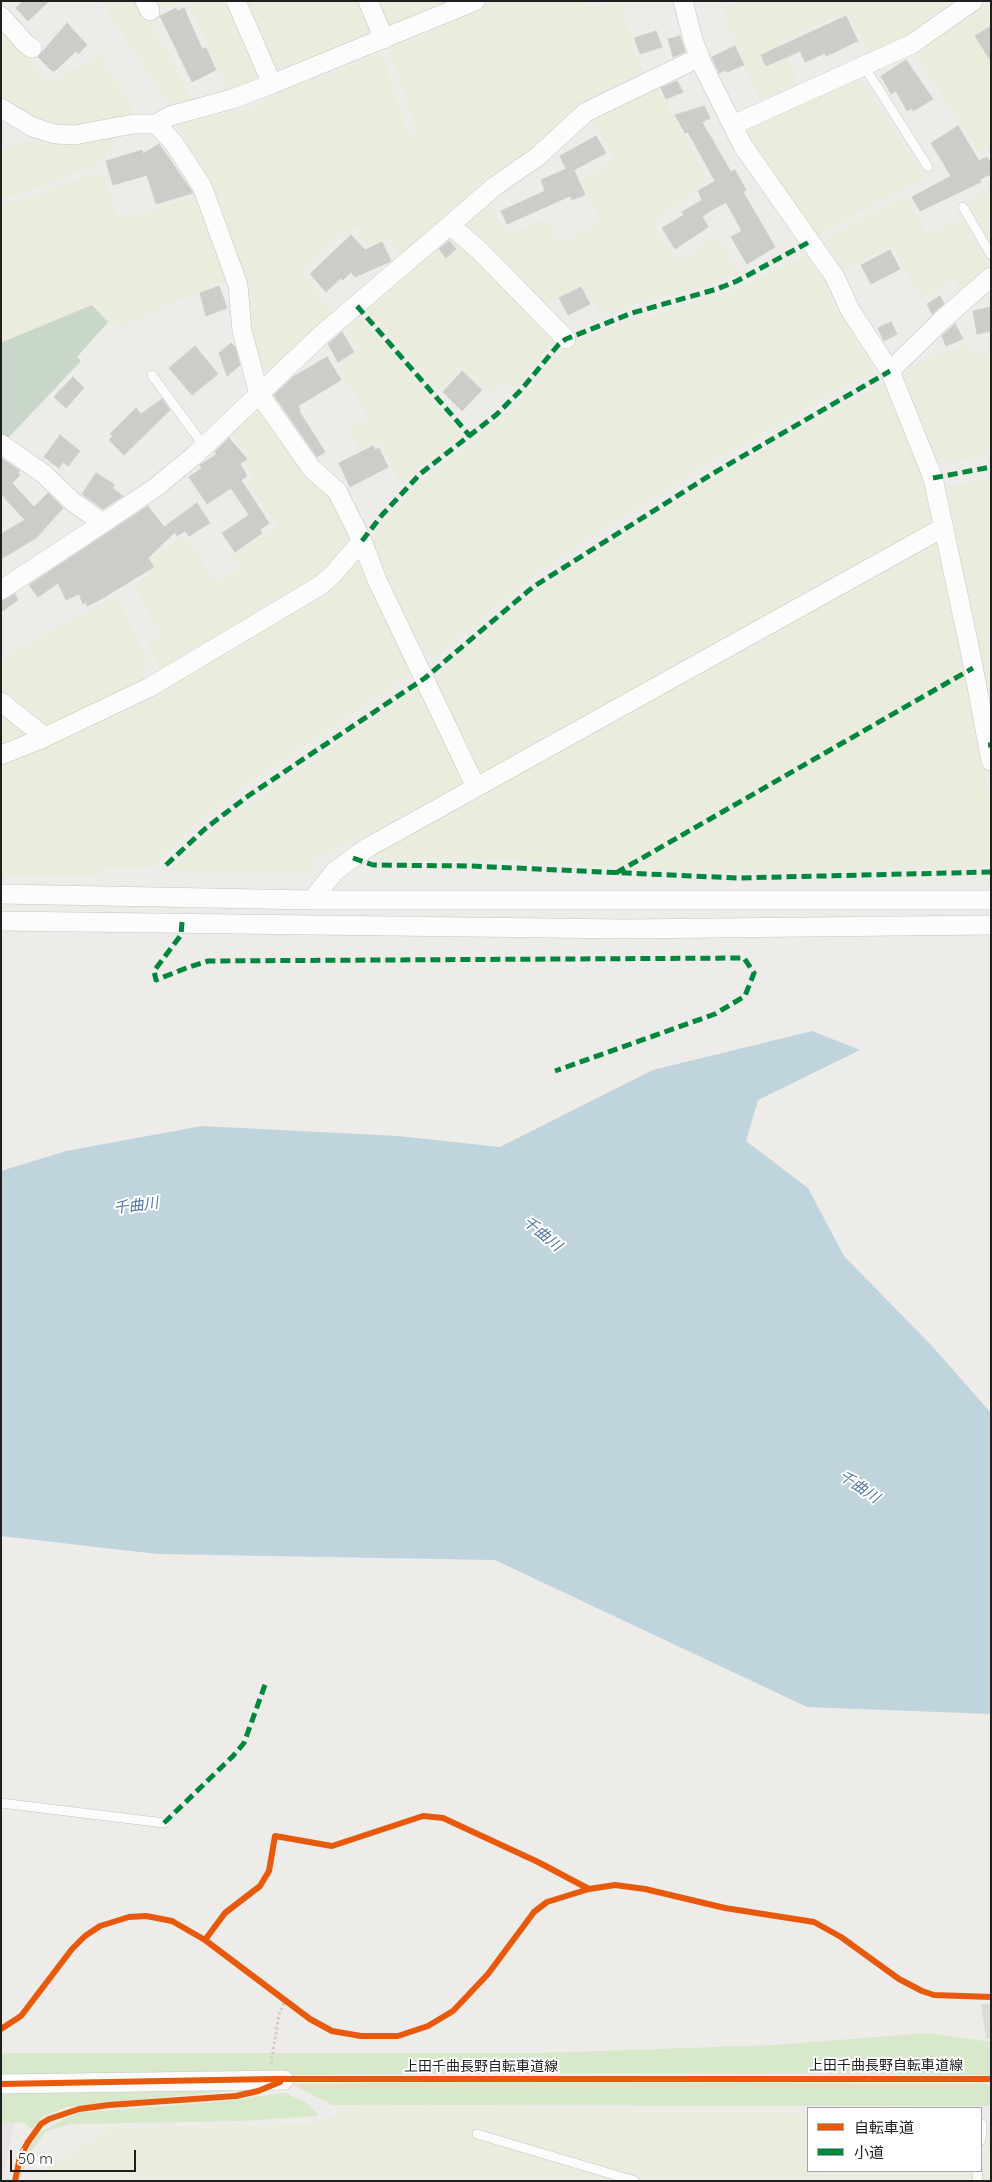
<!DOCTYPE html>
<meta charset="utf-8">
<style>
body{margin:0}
#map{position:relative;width:992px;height:2182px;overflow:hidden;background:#edece8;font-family:Quicksand,"Noto Sans JP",sans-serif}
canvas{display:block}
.frame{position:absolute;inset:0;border:2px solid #1f1f1f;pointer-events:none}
.legend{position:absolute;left:807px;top:2107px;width:175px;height:65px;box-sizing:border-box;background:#fff;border:1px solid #a5a5a5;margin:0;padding:6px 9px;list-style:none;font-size:15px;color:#1f1f1f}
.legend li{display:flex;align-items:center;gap:10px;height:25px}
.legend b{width:25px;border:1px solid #a5a5a5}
.scale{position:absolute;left:10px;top:2150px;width:126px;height:22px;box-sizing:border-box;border:2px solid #1f1f1f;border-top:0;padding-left:6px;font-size:15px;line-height:18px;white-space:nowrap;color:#1f1f1f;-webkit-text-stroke:4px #fff;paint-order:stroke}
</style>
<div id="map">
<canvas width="992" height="2182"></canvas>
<div class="frame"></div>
<ul class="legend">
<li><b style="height:6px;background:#e8590c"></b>自転車道</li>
<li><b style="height:6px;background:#00873e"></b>小道</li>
</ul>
<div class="scale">50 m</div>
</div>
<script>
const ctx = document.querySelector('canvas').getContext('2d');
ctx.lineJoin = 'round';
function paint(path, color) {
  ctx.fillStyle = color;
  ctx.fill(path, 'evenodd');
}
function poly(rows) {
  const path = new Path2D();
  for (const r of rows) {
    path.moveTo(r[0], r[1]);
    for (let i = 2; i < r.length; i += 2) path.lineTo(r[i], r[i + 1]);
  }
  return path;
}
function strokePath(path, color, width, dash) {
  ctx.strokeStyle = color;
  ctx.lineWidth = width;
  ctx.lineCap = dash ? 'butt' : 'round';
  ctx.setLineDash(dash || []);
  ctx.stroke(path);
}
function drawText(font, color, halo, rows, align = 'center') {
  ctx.font = font + ' Quicksand,"Noto Sans JP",sans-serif';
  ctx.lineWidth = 4;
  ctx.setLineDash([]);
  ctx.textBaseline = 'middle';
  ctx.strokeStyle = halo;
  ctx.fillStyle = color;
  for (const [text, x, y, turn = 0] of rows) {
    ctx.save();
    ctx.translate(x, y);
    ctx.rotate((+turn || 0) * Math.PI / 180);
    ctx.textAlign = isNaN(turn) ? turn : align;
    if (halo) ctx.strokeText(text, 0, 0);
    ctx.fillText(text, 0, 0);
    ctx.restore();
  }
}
paint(poly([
 [981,2004,991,2004,991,2039,986,2039]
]), '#dcdbd9');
paint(poly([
 [1,2123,14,2123,2,2181,1,2181]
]), '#eae2e5');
paint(poly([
 [101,1,138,1,194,103,171,109],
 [152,1,181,1,157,11],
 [187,1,229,1,264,82,230,93],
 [244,1,361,1,374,32,276,75],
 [374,1,454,1,391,30],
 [494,1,585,1,588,8,618,2,644,77,504,172,493,171,400,256,390,237,367,246,358,227,340,233,302,272,333,315,274,366,261,371,253,334,246,283,177,135,181,125,196,119,235,112,256,106,284,91,382,54,410,140,418,138,390,48,392,45],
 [739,1,943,1,949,10,903,41,869,55,848,12,780,41,799,86,760,103,722,7],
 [988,1,991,1,991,144,978,151,930,76,914,54],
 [7,32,24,50,45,84,99,56,134,111,132,117,75,128,44,124,1,100,1,39],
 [861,79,924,177,817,235,744,131],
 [656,86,708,180,652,224,677,261,717,236,738,273,708,285,638,303,602,317,582,284,542,306,462,223,487,200,507,236,546,218,557,244,600,223,581,180,614,161,591,117],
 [122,134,98,162,90,167,18,195,1,199,1,148,41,139],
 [101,171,118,220,198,196,227,281,199,291,121,327,108,322,92,305,3,343,1,340,1,205,23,200],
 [991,187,991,244,967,200],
 [905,196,928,236,962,218,990,267,961,292,954,278,922,299,892,246,841,272,820,241],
 [447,233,466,245,556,337,516,389,506,380,491,394,461,367,438,390,364,306],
 [806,255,826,284,831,301,874,370,705,465,548,565,431,659,426,652,420,653,369,540,422,480,494,425,524,397,556,357,568,346,610,328,739,289],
 [358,314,460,432,457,440,418,469,400,486,380,440,359,451,348,430,369,419,337,364,360,349,344,325],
 [968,344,971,354,991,351,991,454,938,465,901,378,915,364],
 [884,383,924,479,932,519,929,524,485,771,476,770,435,682,436,675,540,588,718,476],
 [253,407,261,409,337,503,352,535,351,542,318,578,160,671,148,642,162,634,133,585,156,570,150,559,184,536,216,582,240,569,232,557,277,526,248,481,254,477,245,464,252,457,229,429],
 [991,478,991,716,946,487],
 [931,542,937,544,991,804,991,867,763,873,652,870,516,861,377,860,370,857,370,854],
 [358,556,412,667,409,675,254,779,195,824,161,856,154,867,106,868,100,875,1,876,1,762,39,748],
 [117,595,143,653,146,666,144,680,49,727,42,727,1,695,1,659],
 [418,689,424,691,464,778,460,785,377,831,312,859,308,873,170,870,216,827],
 [1,709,33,735,1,748],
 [364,2105,808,2114,808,2171,973,2171,972,2181,37,2181,51,2166,113,2128,308,2125],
 [988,2120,991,2120,991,2181,982,2181]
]), '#eaecdd');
paint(poly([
 [927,2033,991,2042,991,2075,613,2073,1,2077,1,2053,542,2053,775,2045],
 [480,2082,991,2084,991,2106,332,2105,292,2084],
 [233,2089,230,2091,67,2107,44,2116,32,2129,24,2122,1,2123,1,2091],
 [284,2093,304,2101,317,2113,317,2116,241,2121,71,2124,46,2131,30,2153,19,2181,20,2164,34,2140,41,2132,76,2113,227,2101]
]), '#d8e8ca');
paint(poly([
 [92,305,108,322,77,357,81,361,8,438,1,437,1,340,3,342]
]), '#c8d7c9');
paint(poly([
 [812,1031,860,1050,758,1100,746,1141,808,1188,844,1256,932,1346,991,1413,991,1714,807,1707,495,1560,157,1554,1,1536,1,1171,66,1151,202,1126,398,1136,500,1147,653,1070]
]), '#bfd4dd');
const building = poly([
 [23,1,49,1,28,21,16,8,23,1],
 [176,8,177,11,184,8,202,49,206,48,216,70,192,82,160,16,176,8],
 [846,16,858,41,826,56,825,53,805,62,800,51,766,66,761,55,846,16],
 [67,23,87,45,78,54,76,51,55,71,52,71,38,57,67,23],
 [991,26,991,61,975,36,991,26],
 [656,31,662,47,640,54,634,38,656,31],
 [680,36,685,52,673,57,668,39,680,36],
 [735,46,744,65,727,72,726,70,719,73,712,57,735,46],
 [906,60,933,99,913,111,912,108,907,111,896,91,891,94,881,76,906,60],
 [677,81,683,92,666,99,661,88,677,81],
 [704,106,710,118,702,122,731,172,735,170,746,190,743,192,775,247,747,264,731,237,742,231,726,202,702,216,708,227,675,249,662,228,684,215,682,212,702,200,698,191,715,181,688,132,685,133,675,115,704,106],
 [958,126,979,161,987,157,991,165,991,174,980,179,981,182,920,211,912,197,951,176,931,143,958,126],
 [596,136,606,153,574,170,585,195,572,200,570,196,507,224,501,211,545,191,541,180,566,169,560,156,596,136],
 [159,144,193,193,156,204,147,175,113,185,106,161,142,150,143,154,159,144],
 [351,235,365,250,382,242,391,261,355,277,351,272,343,280,341,278,326,292,310,274,351,235],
 [449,241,456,249,446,258,439,249,449,241],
 [890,250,900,269,871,284,861,265,890,250],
 [219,286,227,308,206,316,200,293,219,286],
 [581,287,590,304,568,315,559,298,581,287],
 [940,296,944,304,932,314,927,304,940,296],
 [991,307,991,331,977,334,973,311,991,307],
 [891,322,897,334,884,341,878,328,891,322],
 [955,324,963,339,946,346,942,336,955,324],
 [342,332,354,352,338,362,328,344,342,332],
 [231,343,235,347,240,365,227,376,219,353,231,343],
 [195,346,218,374,192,395,169,368,195,346],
 [327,357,341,380,298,406,300,410,299,411,325,452,317,457,274,395,293,377,327,357],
 [462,371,482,390,462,411,443,392,462,371],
 [73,377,84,388,66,408,54,397,73,377],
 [162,399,170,410,124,455,109,440,113,436,110,434,136,408,141,414,162,399],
 [60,435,80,451,68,466,63,462,59,468,44,457,60,435],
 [229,438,247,459,240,464,247,476,241,480,269,523,260,530,262,533,235,552,222,533,249,515,231,488,207,504,189,477,202,468,200,465,217,454,215,452,229,438],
 [373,446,375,450,379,448,388,467,350,487,339,463,373,446],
 [1,458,20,471,18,473,20,475,12,483,34,507,48,493,63,508,36,538,1,559,1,534,25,520,1,494,1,458],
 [96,473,115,485,112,488,123,496,103,509,82,494,96,473],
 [197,503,210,523,189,536,185,531,177,536,175,532,148,558,154,567,96,602,87,606,86,602,83,604,79,594,66,600,58,583,38,597,29,585,148,506,164,527,197,503],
 [15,594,18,600,1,612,1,601,15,594]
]);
paint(building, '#ceccc9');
strokePath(building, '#d0ceca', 1);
const lane = poly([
 [864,66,928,167],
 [963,207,991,255],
 [152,375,204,446],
 [1,1803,164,1823],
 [477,2134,635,2181],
 [981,2140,982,2124],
 [977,2181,978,2171]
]);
const street = poly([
 [145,1,150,11],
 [236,1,272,84],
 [368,1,384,39],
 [683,1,693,40,704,68,743,146,835,277,850,310,890,371,933,478,971,655,991,761],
 [1,16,26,44,32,48],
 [1,108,32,127,55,134,75,135,133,124,156,124,170,116,232,99,272,84,475,1],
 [156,124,173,142,202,186,238,285,242,331,259,394,312,469,337,491,362,541,377,580,476,787],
 [733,125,912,44,973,1],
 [450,225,495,186,537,157,586,112,700,57],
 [890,371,942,320,991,277],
 [1,444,44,474,73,502,103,523],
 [1,590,103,523,156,487,195,455,320,336,450,225,480,251,566,339],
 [1,702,45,737],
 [1,755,41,739,150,687,321,585,334,573,362,541],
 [1,894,312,900,991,900],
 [312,900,335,871,367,848,944,527],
 [1,921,625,929,991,925],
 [1,2084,284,2080]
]);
strokePath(lane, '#c4c4c2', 10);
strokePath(street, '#c4c4c2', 20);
strokePath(poly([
 [271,2064,279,2014,285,2001]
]), '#d5cbc8', 3, [2.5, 2.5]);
strokePath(lane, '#fcfcfc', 9);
strokePath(street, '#fcfcfc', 19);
strokePath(poly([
 [357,306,470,436],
 [933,478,991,467],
 [362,541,382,515,420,474,496,415,521,390,559,344,566,339,632,313,717,289,737,281,811,241],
 [988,745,991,745],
 [353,858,373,865,470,866,737,878,991,872],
 [166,865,206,828,248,796,425,678,533,587,712,474,890,371],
 [616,873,973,668],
 [182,922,181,935,154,971,156,980,189,967,208,961,744,958,754,973,745,996,715,1014,555,1071],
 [164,1823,233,1756,244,1743,266,1682]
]), '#00873e', 5, [10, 5]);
strokePath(poly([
 [205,1940,225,1913,260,1886,269,1871,275,1836,332,1846,423,1816,443,1818,538,1862,589,1889],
 [1,2029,21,2016,72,1949,85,1936,100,1926,129,1917,146,1916,172,1921,205,1940,310,2019,332,2031,361,2036,398,2036,428,2026,453,2011,488,1974,534,1912,547,1902,589,1889,615,1885,645,1889,725,1908,814,1922,841,1937,899,1979,922,1991,934,1995,991,1997],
 [1,2084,271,2079,991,2079],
 [15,2181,20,2157,28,2142,41,2124,49,2119,79,2109,109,2105,236,2096,258,2091,280,2082]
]), '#e8590c', 6);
drawText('14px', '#1f1f1f', '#fff', [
 ["上田千曲長野自転車道線",886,2066],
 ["上田千曲長野自転車道線",481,2067]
]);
drawText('italic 15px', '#5576a5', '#fff', [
 ["千曲川",136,1206,-8],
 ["千曲川",542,1234,39],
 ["千曲川",859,1487,34]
]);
</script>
